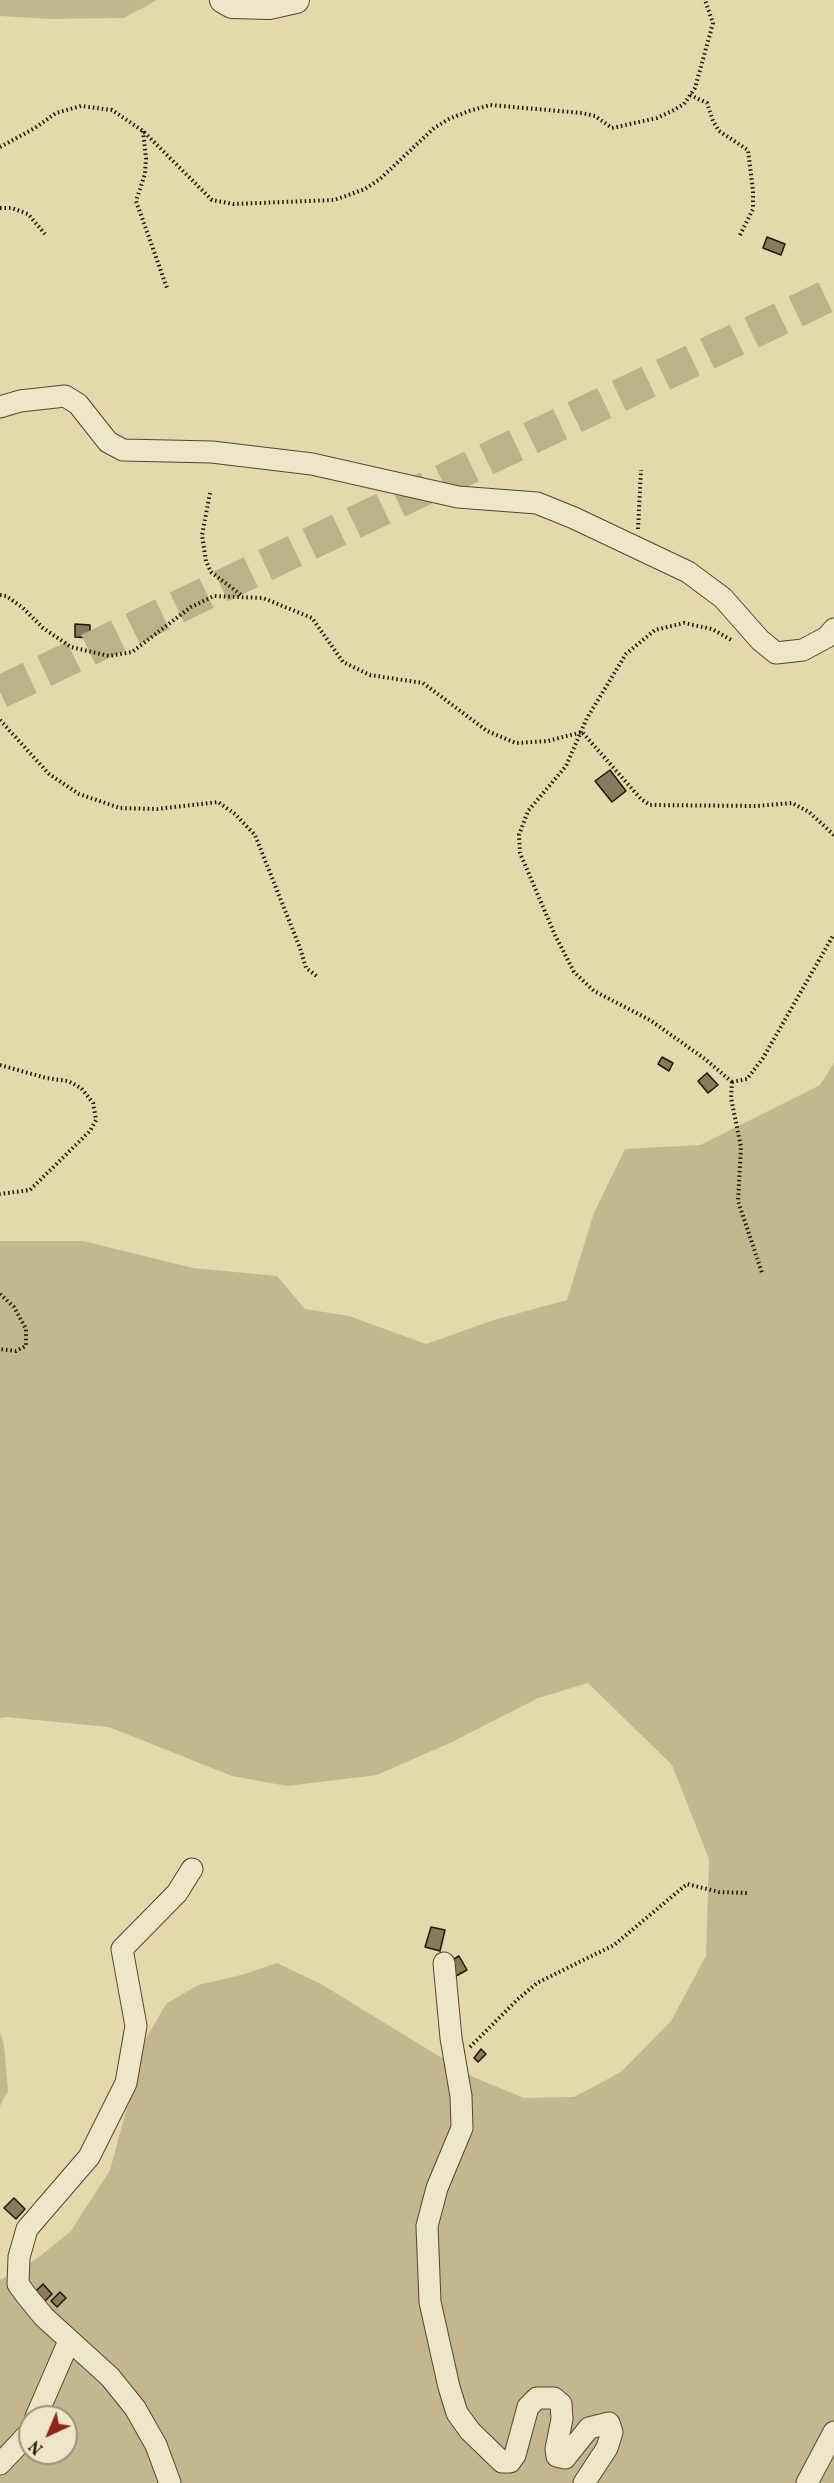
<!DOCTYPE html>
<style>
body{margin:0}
#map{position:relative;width:834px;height:2483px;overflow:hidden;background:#e4d8ac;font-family:Vollkorn,serif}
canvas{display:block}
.north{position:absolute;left:18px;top:2405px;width:60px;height:60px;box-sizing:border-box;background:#ede6c9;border:2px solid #9d927a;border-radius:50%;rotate:224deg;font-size:16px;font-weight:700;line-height:24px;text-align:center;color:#261504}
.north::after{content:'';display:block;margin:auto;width:21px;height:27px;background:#8f2418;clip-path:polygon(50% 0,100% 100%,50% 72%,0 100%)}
</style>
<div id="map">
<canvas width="834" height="2483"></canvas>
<div class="north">N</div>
</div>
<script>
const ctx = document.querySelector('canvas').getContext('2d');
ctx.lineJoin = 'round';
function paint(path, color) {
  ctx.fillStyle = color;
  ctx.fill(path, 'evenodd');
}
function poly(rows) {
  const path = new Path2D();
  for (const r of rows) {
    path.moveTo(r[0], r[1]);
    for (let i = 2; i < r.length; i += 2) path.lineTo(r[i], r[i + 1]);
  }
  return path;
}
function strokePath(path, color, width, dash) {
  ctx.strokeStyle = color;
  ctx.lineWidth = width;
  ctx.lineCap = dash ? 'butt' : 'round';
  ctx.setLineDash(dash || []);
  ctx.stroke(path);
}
paint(poly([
 [0,0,157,0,124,18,49,19,0,16],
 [834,1063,834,2483,0,2483,0,2280,35,2260,71,2231,110,2170,145,2040,166,2004,198,1985,245,1974,277,1963,321,1984,473,2077,524,2098,574,2097,621,2072,671,2021,706,1956,709,1859,672,1765,588,1683,538,1698,452,1742,377,1775,287,1786,232,1776,109,1727,5,1717,0,1718,0,1241,83,1241,193,1268,277,1276,305,1309,349,1316,426,1344,494,1320,567,1300,594,1213,625,1149,700,1145,820,1085],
 [30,2417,66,2417,66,2453,30,2453],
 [0,2032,4,2045,8,2091,0,2106]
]), '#c4b78f');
const building = poly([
 [767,237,785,244,781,255,763,248,767,237],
 [75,624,90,625,90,638,75,637,75,624],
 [610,770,626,791,612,802,595,781,610,770],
 [662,1057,673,1063,669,1071,658,1064,662,1057],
 [707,1073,718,1085,708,1093,698,1081,707,1073],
 [431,1927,445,1930,440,1951,425,1947,431,1927],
 [459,1956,467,1970,456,1976,449,1962,459,1956],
 [481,2049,486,2054,478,2062,474,2058,481,2049],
 [14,2198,25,2209,16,2219,4,2208,14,2198],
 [43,2284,52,2294,43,2303,33,2294,43,2284],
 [60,2292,66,2298,57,2307,51,2301,60,2292]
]);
paint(building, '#897a5b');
strokePath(building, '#261504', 1.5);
strokePath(poly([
 [0,692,834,293]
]), '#beb18a', 33, [33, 16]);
const minor = poly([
 [0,407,20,401,65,396,78,404,108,442,123,450,212,452,312,464,458,497,537,503,574,518,688,572,723,598,760,640,776,653,803,650,827,637,834,629],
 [444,1963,451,2038,461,2096,462,2128,437,2188,427,2226,430,2302,449,2387,457,2413,470,2431,502,2462,510,2462,515,2455,528,2407,537,2398,554,2398,561,2404,562,2419,556,2449,557,2456,565,2458,589,2428,609,2423,612,2432,607,2448,584,2483],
 [36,2417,69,2341],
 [0,2464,30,2432],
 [170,2483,156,2445,135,2408,110,2377,44,2317,26,2295,18,2284,19,2257,27,2229,89,2157,126,2083,136,2026,122,1949,177,1893,192,1869],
 [807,2483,834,2432]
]);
const tertiary = poly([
 [223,0,232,5,269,6,296,0]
]);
strokePath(minor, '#56462e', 23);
strokePath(tertiary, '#56462e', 28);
strokePath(poly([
 [690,95,707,103,713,121,719,131,748,150,753,191,753,209,739,237],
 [143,131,146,158,145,174,136,201,167,288],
 [0,147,35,128,56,113,81,106,112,110,143,131,212,200,233,204,334,200,365,189,380,179,434,128,449,119,469,111,490,105,582,113,595,116,612,128,657,118,674,110,684,104,695,88,713,23,705,0],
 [0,208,12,208,28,214,45,234],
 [210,493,202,535,206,561,211,572,241,595],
 [638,529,641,470],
 [0,595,6,596,22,607,43,628,71,647,109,656,132,652,191,607,214,596,263,598,312,618,343,662,370,675,423,683,487,731,516,743,548,741,582,732,641,799,650,805,757,806,792,803,809,812,834,835],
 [0,720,49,774,79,794,120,808,157,809,218,802,235,814,255,835,300,948,306,968,318,977],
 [0,1065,46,1078,68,1081,81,1088,93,1103,96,1120,90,1131,30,1190,0,1194],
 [732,1082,705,1059,650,1020,594,991,574,972,555,935,520,853,519,835,528,811,566,766,587,718,626,654,655,630,684,623,712,629,733,641],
 [732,1082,731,1098,741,1147,738,1201,762,1273],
 [732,1082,747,1079,763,1058,834,934],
 [0,1294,14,1307,26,1329,26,1346,16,1351,0,1349],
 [470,2047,517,2000,537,1983,614,1945,687,1884,719,1892,748,1893]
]), '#261504', 4, [1.5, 3]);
strokePath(minor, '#ede6c9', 21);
strokePath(tertiary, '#ede6c9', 26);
</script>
